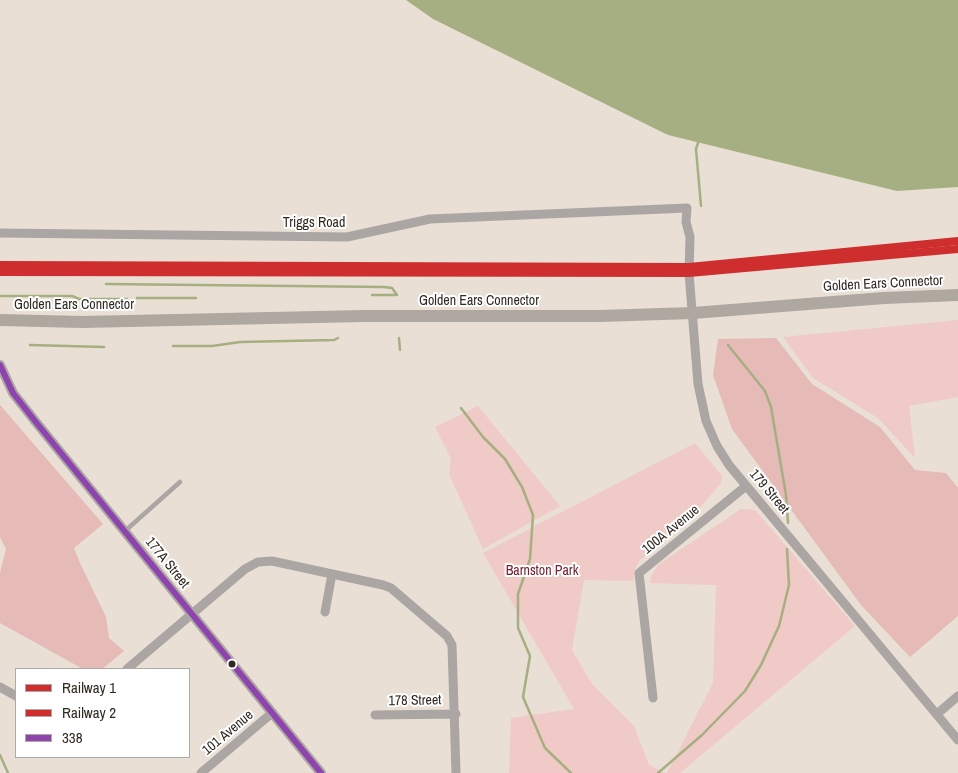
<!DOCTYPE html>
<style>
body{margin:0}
#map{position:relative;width:958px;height:773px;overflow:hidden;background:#e9dfd4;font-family:"Archivo Narrow",sans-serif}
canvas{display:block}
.legend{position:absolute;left:15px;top:668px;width:175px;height:90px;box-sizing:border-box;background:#fff;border:1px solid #aca9a7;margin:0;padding:6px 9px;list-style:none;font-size:15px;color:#302922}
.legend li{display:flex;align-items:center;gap:10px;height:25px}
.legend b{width:25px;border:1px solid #aca9a7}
</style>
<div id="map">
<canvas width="958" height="773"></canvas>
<ul class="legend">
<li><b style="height:6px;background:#cf2e2f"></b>Railway 1</li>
<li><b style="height:6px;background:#cf2e2f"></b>Railway 2</li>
<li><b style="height:6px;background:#8e44ad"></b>338</li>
</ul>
</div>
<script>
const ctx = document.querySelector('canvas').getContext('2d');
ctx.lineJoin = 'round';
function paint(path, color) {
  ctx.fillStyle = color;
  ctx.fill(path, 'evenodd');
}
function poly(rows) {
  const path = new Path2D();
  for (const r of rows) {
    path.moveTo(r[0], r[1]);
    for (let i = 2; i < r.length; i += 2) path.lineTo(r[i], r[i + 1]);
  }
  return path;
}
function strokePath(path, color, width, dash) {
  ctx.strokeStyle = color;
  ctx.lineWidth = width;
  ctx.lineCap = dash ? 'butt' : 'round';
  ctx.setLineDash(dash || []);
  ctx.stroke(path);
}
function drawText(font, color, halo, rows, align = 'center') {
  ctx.font = font + ' "Archivo Narrow",sans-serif';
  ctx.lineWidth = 4;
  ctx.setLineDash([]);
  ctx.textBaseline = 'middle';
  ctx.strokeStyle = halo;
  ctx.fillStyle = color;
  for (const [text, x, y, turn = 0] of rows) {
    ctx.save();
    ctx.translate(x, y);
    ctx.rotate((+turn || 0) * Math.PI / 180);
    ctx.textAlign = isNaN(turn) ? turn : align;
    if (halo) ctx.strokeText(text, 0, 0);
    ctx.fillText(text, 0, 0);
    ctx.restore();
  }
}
paint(poly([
 [958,320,958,397,909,406,915,458,878,418,813,378,783,337],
 [478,406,560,506,483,549,449,474,451,459,435,427],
 [695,443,722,476,721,483,691,518,639,561,635,569,633,581,584,580,572,650,592,684,634,726,649,765,665,773,509,773,511,718,574,709,483,553],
 [741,509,755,510,855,626,680,773,667,773,713,683,716,585,650,583,651,576,659,564]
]), '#f0cac6');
paint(poly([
 [776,338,812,384,880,427,915,470,946,473,958,488,958,616,910,657,861,605,732,429,713,375,718,339],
 [0,405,103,524,74,548,80,563,106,617,109,638,124,651,102,669,83,669,0,623,0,573,6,549,0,537]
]), '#e5bab7');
paint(poly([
 [406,0,958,0,958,187,897,191,668,135,433,19]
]), '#a6af81');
strokePath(poly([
 [699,140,696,149,701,206],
 [106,284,384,287,392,288,397,295],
 [372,295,397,295],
 [0,296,72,296,79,299,127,299],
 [137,298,196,298],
 [399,338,400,350],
 [30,345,104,347],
 [728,345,765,391,771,407,786,495,788,523],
 [173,346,212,346,240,342,334,340,338,338],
 [461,408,483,437,505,459,522,487,533,515,530,559,518,594,518,628,530,656,523,697,545,748,571,773],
 [0,755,8,773],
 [658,773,702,735,745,691,761,665,779,626,789,585,787,549]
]), '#a6af81', 2.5);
strokePath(poly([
 [125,531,180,482]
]), '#aba6a3', 4.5);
strokePath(poly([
 [0,233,347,237,430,219,687,208,686,222,690,237,689,273,698,384,706,421,717,446,729,465,958,740],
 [325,612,332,574],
 [127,669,245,569,258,562,272,561,383,585,391,588,447,636,452,645,456,773],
 [0,687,16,696],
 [653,698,639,573,746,486],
 [937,714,958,696],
 [375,715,456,714],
 [201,773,272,713]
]), '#aba6a3', 9);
strokePath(poly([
 [0,365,13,393,35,421,321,773]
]), '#aba6a3', 10);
strokePath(poly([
 [0,320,82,322,364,316,600,316,693,313,884,298,958,295]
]), '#aea8a1', 12);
strokePath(poly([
 [0,365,13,393,35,421,321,773]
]), '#8e44ad', 6);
strokePath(poly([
 [0,265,689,267,958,241]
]), '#cf2e2f', 8);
strokePath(poly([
 [0,272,689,273,958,249]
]), '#cf2e2f', 8);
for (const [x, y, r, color] of [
 [232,664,4.5,"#302922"]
]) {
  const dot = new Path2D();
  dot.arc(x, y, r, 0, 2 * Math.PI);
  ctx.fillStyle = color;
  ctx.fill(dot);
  strokePath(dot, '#fff', 2);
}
drawText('14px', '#302922', '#fff', [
 ["Triggs Road",314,223],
 ["Golden Ears Connector",883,284,-3],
 ["Golden Ears Connector",479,301],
 ["Golden Ears Connector",74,305],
 ["179 Street",769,492,50],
 ["100A Avenue",671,530,-39],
 ["177A Street",167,563,51],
 ["178 Street",415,701,-1],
 ["101 Avenue",228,733,-40]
]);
drawText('14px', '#74222f', '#fff', [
 ["Barnston Park",542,571]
]);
</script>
